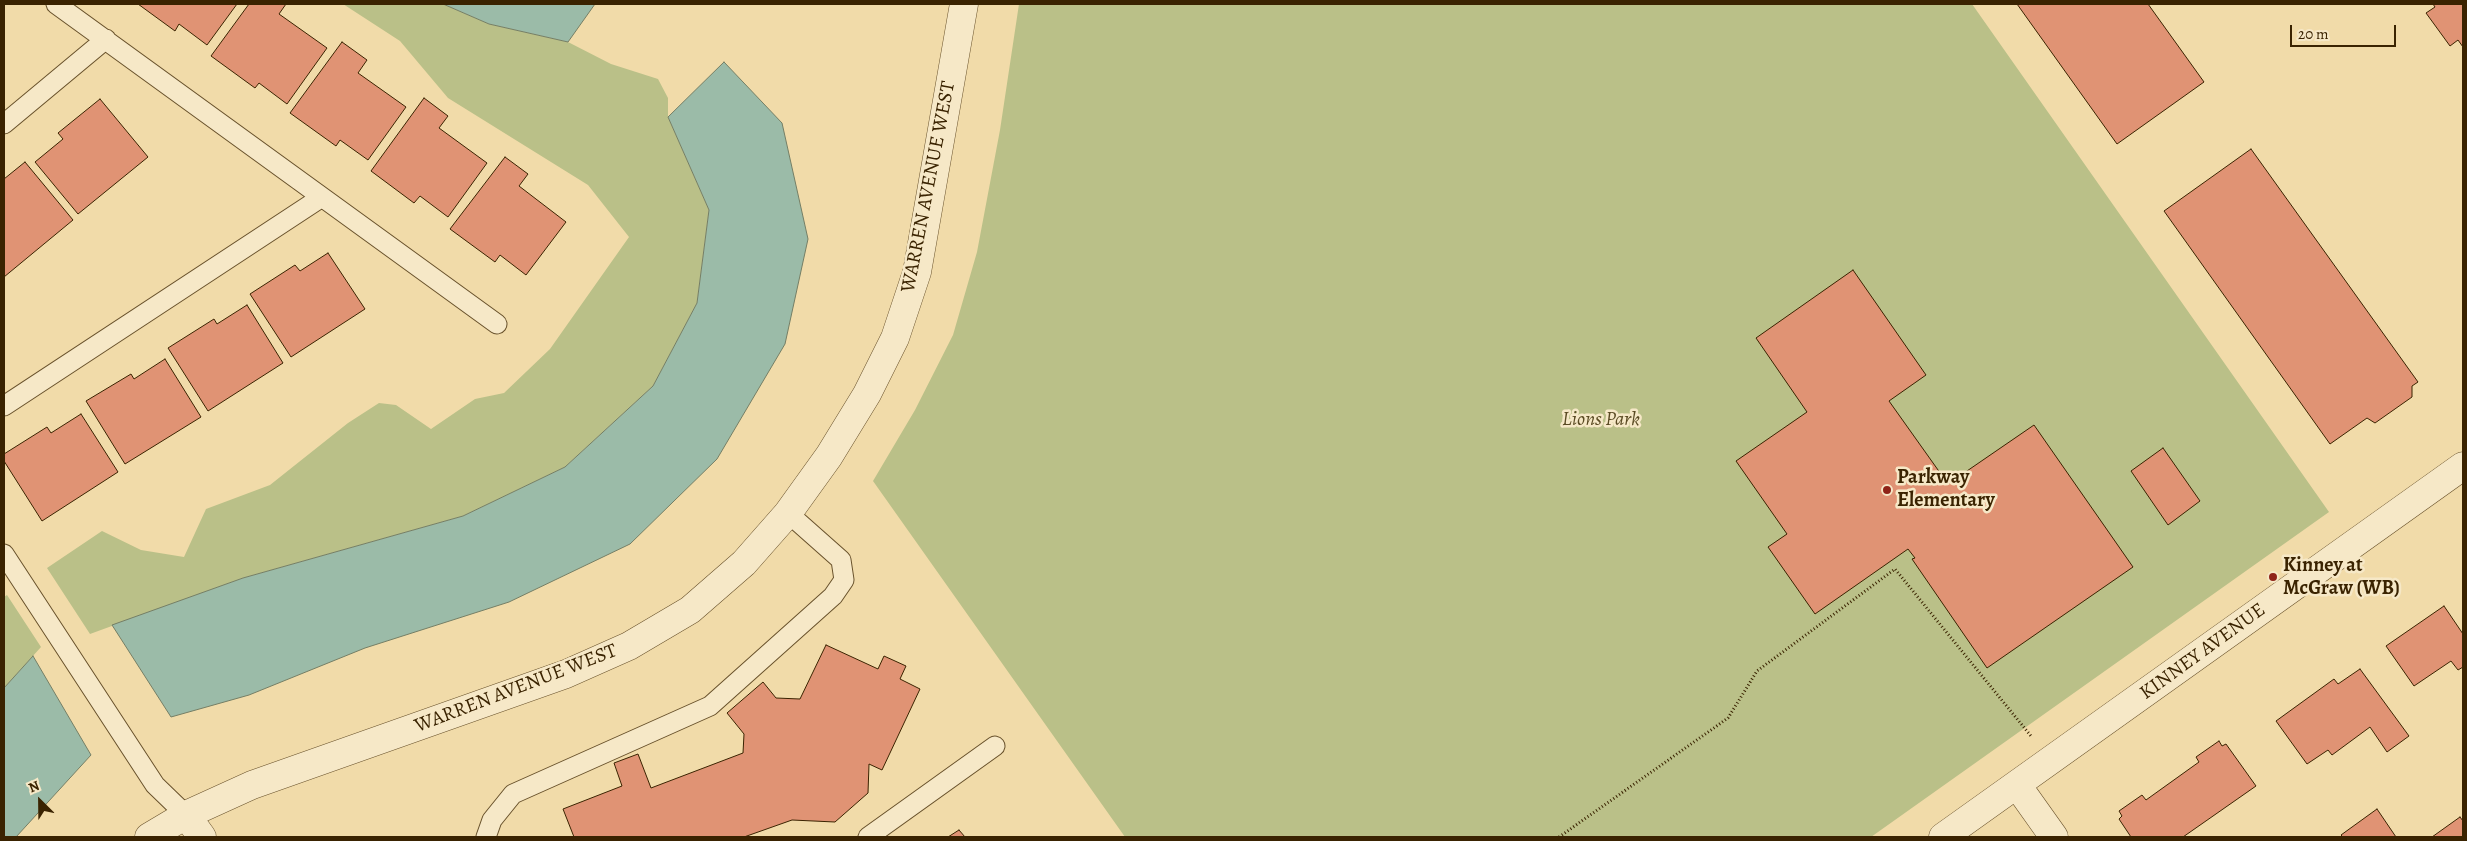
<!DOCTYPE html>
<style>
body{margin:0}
#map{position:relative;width:2467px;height:841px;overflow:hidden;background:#f1dba9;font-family:Alegreya,serif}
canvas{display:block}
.frame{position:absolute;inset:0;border:5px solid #3a2301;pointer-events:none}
.north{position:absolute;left:15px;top:776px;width:50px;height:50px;-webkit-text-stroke:4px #f6e8c7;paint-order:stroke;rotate:337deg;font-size:14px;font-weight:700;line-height:20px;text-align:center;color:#3a2301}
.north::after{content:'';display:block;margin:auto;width:18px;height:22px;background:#3a2301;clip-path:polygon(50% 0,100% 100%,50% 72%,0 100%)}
.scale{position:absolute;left:2290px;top:25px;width:106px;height:22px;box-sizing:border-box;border:2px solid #3a2301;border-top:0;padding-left:6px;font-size:15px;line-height:18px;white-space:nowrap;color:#3a2301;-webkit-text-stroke:4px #f6e8c7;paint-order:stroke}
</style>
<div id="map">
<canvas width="2467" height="841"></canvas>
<div class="frame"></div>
<div class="north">N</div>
<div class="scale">20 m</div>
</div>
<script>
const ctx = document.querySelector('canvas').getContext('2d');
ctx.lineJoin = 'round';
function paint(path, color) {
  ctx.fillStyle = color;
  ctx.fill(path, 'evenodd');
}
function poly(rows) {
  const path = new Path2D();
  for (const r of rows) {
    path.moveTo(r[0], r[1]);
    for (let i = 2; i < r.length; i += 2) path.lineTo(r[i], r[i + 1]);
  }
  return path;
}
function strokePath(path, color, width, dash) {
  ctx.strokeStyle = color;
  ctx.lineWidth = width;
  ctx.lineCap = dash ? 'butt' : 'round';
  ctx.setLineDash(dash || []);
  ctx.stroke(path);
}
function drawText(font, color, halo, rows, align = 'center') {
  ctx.font = font + ' Alegreya,serif';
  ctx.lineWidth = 5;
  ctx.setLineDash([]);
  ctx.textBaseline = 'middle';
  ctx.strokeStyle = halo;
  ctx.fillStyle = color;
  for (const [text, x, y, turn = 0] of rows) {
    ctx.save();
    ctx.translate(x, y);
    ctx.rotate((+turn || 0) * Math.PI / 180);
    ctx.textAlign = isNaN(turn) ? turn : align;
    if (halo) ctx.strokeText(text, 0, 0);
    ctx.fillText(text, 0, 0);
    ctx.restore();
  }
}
paint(poly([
 [343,4,443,4,489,24,568,42,611,64,658,79,668,98,668,117,709,210,697,303,653,386,565,467,463,516,243,578,90,634,47,568,102,531,141,550,184,557,206,509,270,485,348,423,379,403,396,405,431,429,475,399,504,393,550,349,629,237,588,185,448,98,400,41],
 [1019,4,1972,4,2329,512,1871,837,1125,837,873,481,915,410,953,335,977,252,1000,130],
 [7,595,41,647,4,688,4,597]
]), '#bac088');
const water = poly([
 [443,4,595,4,568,42,489,24,443,4],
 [724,62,782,123,808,239,785,344,717,459,630,544,509,602,365,648,249,695,171,717,112,625,243,578,463,516,565,467,653,386,697,303,709,210,668,117,724,62],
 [33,656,91,755,16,837,4,837,4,688,33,656]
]);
paint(water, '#9bbba8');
strokePath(water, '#747e65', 1);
const building = poly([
 [138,4,237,4,207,45,179,24,175,31,138,4],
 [249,4,286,4,279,14,327,48,287,104,259,83,255,88,211,56,249,4],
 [2017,4,2148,4,2204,82,2117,144,2017,4],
 [2433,4,2463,4,2463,47,2458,40,2450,46,2426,13,2435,7,2433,4],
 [342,42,367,60,358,73,406,107,368,160,340,140,336,146,290,113,342,42],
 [424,98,448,116,439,128,487,163,448,217,420,196,414,203,371,171,424,98],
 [100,99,148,157,78,214,35,162,63,139,58,133,100,99],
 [2251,149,2418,382,2412,386,2412,397,2375,423,2367,418,2330,444,2164,211,2251,149],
 [505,157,528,174,519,186,566,222,526,275,500,255,495,262,450,229,505,157],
 [25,162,73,220,4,277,4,179,25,162],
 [328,253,365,309,291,357,250,294,295,265,300,271,328,253],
 [1853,270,1926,375,1889,401,1948,484,2034,425,2133,567,1987,668,1912,559,1915,558,1908,549,1815,614,1768,547,1787,534,1736,461,1807,412,1756,338,1853,270],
 [247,305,283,363,208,411,168,348,214,319,217,324,247,305],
 [165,359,201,417,125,464,86,401,131,374,134,379,165,359],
 [81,414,118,472,42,521,4,461,4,454,47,427,51,433,81,414],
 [2163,448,2200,501,2168,525,2131,471,2163,448],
 [2444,606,2463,634,2463,667,2458,670,2451,661,2414,686,2386,646,2444,606],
 [826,645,878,669,884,656,906,666,900,679,920,689,882,770,869,764,868,793,835,822,792,820,744,837,574,837,563,809,622,786,614,763,638,754,651,788,743,753,744,734,727,713,763,682,776,698,800,699,826,645],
 [2360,669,2409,736,2387,752,2370,727,2332,755,2328,750,2307,764,2276,721,2334,679,2338,684,2360,669],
 [2219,741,2222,746,2226,744,2256,786,2183,837,2131,837,2119,819,2122,816,2119,811,2142,795,2146,800,2199,762,2196,757,2219,741],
 [2377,809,2396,837,2343,837,2341,835,2377,809],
 [2460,817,2463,821,2463,837,2432,837,2460,817],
 [959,830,965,837,948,837,959,830]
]);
paint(building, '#e09374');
strokePath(building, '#3a2301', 1);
const service = poly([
 [56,4,497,324],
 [4,124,106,39],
 [4,406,322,197],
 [4,554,155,785,186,815],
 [486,837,492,820,513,794,710,706,833,596,844,580,841,560,788,513],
 [868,837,995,746]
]);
const minor = poly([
 [2017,785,2054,837],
 [186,815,202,837],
 [1943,837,2463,466]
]);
const tertiary = poly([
 [149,837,186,815,252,785,566,674,629,646,690,610,744,563,788,513,829,456,867,394,895,338,917,272,964,4]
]);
strokePath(service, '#68512b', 21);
strokePath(minor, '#68512b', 29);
strokePath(tertiary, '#68512b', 29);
strokePath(poly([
 [1559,837,1728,718,1757,671,1895,569,2031,736]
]), '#3a2301', 3, [1, 2.5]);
strokePath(service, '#f6e8c7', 19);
strokePath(minor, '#f6e8c7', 28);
strokePath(tertiary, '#f6e8c7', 28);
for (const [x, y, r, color] of [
 [1887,490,5,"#8f2418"],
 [2273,577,5,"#8f2418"]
]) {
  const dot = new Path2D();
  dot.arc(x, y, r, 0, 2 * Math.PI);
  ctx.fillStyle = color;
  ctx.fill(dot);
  strokePath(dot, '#f6e8c7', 2);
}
drawText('20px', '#3a2301', '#f6e8c7', [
 ["WARREN AVENUE WEST",929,187,-79],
 ["KINNEY AVENUE",2203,652,-36],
 ["WARREN AVENUE WEST",516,689,-21]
]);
drawText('italic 20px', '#5a4a23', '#f6e8c7', [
 ["Lions Park",1601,420]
]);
drawText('bold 20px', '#3a2301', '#f6e8c7', [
 ["Parkway",1897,478],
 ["Elementary",1897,501],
 ["Kinney at",2283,566],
 ["McGraw (WB)",2283,589]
], 'left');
</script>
